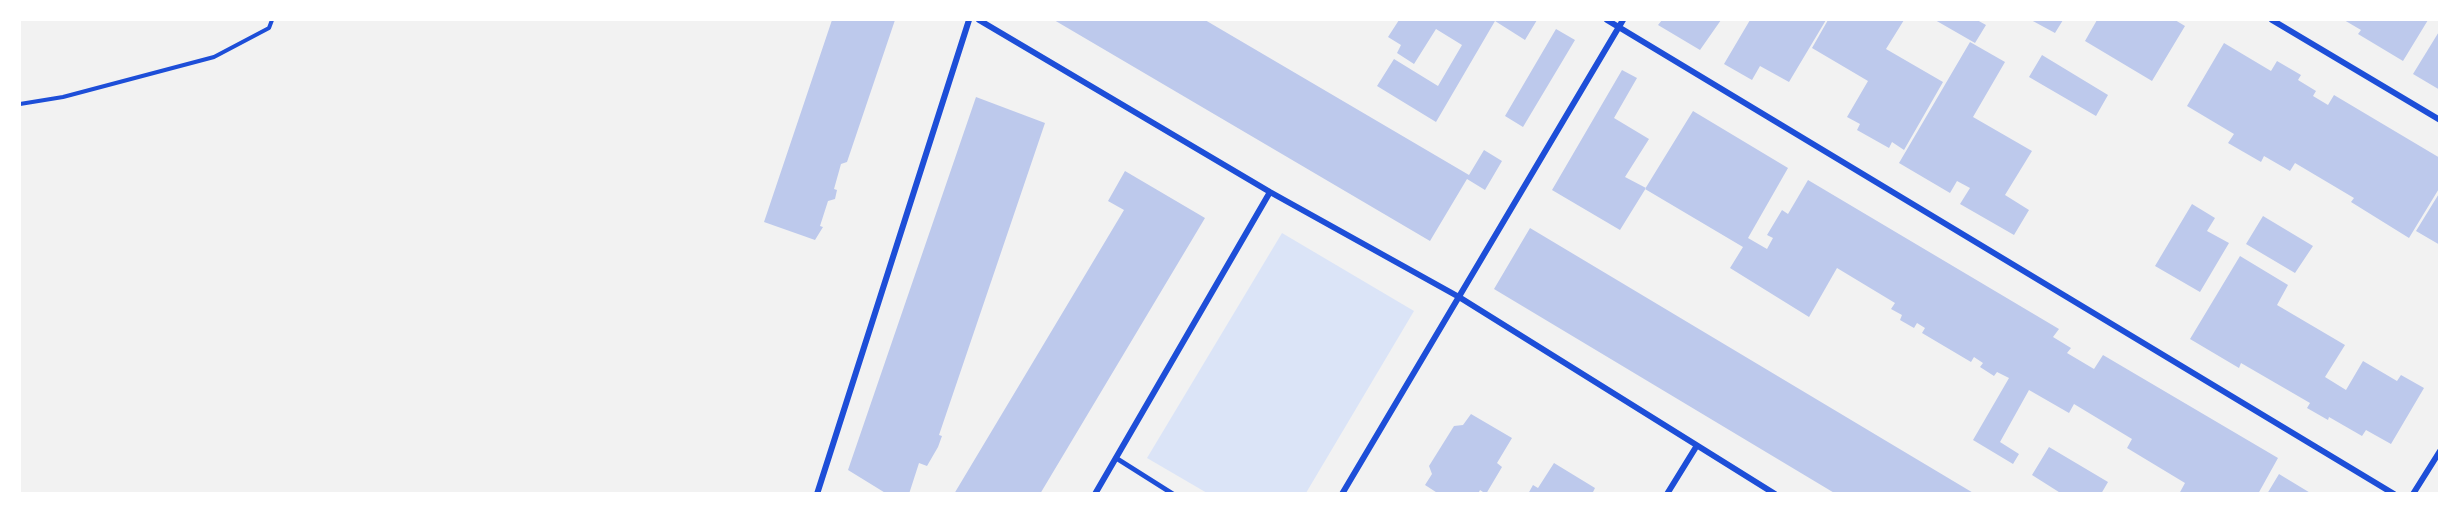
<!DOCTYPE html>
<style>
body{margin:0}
#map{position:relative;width:2459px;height:513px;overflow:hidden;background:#f2f2f2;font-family:"Titillium Web",sans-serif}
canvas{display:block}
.frame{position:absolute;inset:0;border:21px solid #fff;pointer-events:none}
</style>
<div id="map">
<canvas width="2459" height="513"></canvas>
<div class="frame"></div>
</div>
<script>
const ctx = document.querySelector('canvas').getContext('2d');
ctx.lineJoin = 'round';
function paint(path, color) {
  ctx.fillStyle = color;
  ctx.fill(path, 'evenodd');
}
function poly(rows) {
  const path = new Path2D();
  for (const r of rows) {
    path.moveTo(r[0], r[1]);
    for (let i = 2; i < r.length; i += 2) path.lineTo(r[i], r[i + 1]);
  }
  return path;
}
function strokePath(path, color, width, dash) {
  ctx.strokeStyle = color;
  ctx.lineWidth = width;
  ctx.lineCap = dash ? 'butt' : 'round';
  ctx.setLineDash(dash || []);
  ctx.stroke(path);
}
paint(poly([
 [1282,233,1414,311,1306,493,1207,493,1147,458]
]), '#dbe4f7');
paint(poly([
 [832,20,895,20,847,162,841,164,834,189,837,190,835,199,828,201,820,226,823,227,815,240,764,222],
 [1054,20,1205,20,1469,175,1484,150,1502,161,1485,190,1467,179,1430,241],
 [1399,20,1537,20,1525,40,1495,21,1436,122,1377,86,1394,59,1438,86,1462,45,1436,29,1414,64,1397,53,1401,45,1388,37],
 [1662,20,1721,20,1700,50,1658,25],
 [1750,20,1826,20,1789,82,1760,66,1752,80,1724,64],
 [1828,20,1904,20,1886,49,1943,82,1904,150,1892,142,1889,148,1857,130,1860,124,1847,117,1868,81,1812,48],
 [1935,20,1977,20,1986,25,1975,43],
 [2031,20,2063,20,2055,33],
 [2097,20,2175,20,2185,26,2152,81,2085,41],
 [2344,20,2428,20,2403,61,2358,34,2361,30],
 [1556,29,1575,40,1523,127,1505,116],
 [2440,30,2440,90,2413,74],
 [1970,42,2005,62,1973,117,2032,151,2005,195,2029,210,2014,235,1960,204,1970,188,1957,181,1950,193,1899,163],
 [2224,43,2271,71,2277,61,2301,75,2298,80,2316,91,2313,96,2328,105,2334,95,2440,158,2440,187,2409,238,2351,202,2354,198,2295,163,2290,171,2264,156,2261,162,2228,143,2234,134,2187,106],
 [2042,55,2108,95,2096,116,2029,77],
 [1622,70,1637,78,1614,118,1649,139,1625,177,1646,188,1620,230,1552,190],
 [976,97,1045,123,939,435,942,436,938,447,927,466,919,463,909,494,887,494,848,470],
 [1693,111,1788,168,1748,238,1767,249,1773,238,1767,235,1782,210,1788,214,1808,180,2059,329,2053,337,2071,348,2067,353,2094,369,2103,355,2278,458,2258,494,2179,494,2185,483,2127,448,2132,439,2074,404,2069,413,2029,390,2000,442,2019,454,2013,464,1973,440,2009,378,1997,372,1994,376,1980,367,1983,363,1974,357,1971,362,1922,333,1925,328,1917,323,1914,328,1900,320,1902,315,1891,309,1895,303,1837,268,1809,317,1730,268,1743,247,1645,189],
 [1125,171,1205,218,1040,494,954,494,1124,210,1108,201],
 [2440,192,2440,245,2416,231],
 [2192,204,2215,218,2207,231,2229,243,2200,292,2155,266],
 [2263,216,2313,246,2295,273,2246,244],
 [1530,228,1908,454,1975,494,1836,494,1494,289],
 [2240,256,2288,285,2277,305,2345,345,2325,377,2346,390,2363,361,2397,381,2401,375,2424,388,2391,444,2366,430,2362,436,2329,417,2328,420,2307,408,2310,403,2241,363,2239,368,2190,339],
 [1471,414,1512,438,1497,463,1502,467,1486,494,1480,490,1478,494,1439,494,1425,485,1432,474,1429,466,1454,426,1463,425],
 [2049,447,2108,482,2101,494,2062,494,2032,475],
 [1554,463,1595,488,1592,494,1528,494,1533,485,1538,488],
 [2279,474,2312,494,2267,494]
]), '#bdc9ec');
strokePath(poly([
 [20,104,63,97,214,57,269,28,272,20]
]), '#1d4ed8', 4);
strokePath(poly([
 [1116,458,1173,494]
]), '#1d4ed8', 5);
strokePath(poly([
 [979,20,1270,192,1459,297,1775,494],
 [1607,20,2394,494],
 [2272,20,2440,120],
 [817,494,969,20],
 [1095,494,1270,192],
 [1342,494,1623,20],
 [1667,494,1696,447],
 [2413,494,2440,451]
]), '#1d4ed8', 6);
</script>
